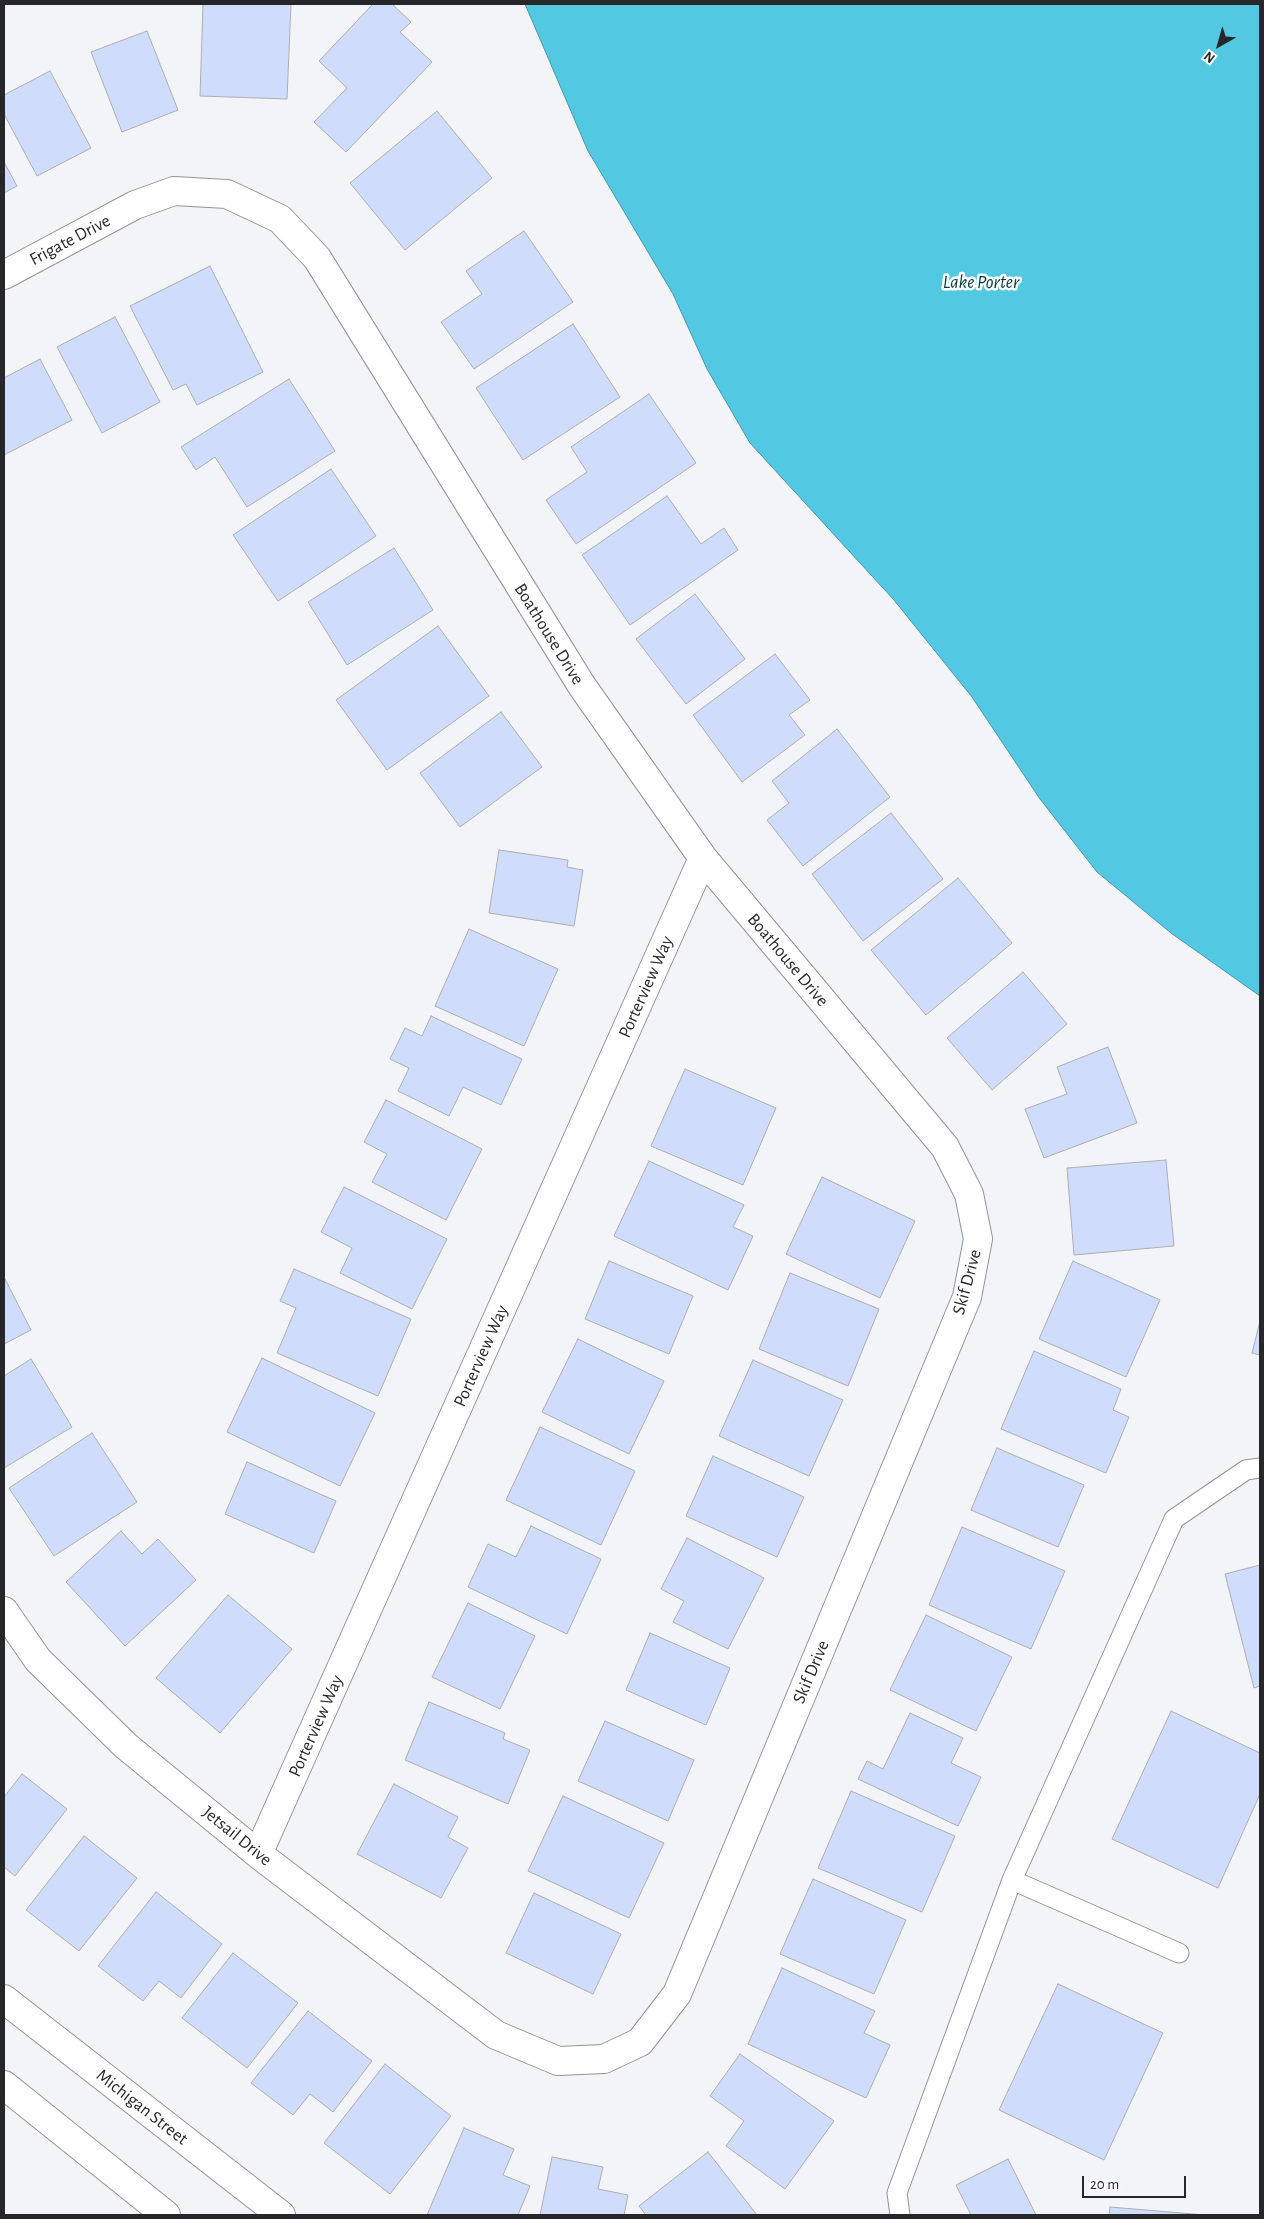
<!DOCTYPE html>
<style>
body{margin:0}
#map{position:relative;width:1264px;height:2219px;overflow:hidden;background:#f3f4f8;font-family:"Alegreya Sans",sans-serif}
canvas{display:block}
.frame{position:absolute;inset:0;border:5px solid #272729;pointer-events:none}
.north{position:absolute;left:1194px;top:20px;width:50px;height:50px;-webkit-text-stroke:4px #fff;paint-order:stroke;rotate:218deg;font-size:14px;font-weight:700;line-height:20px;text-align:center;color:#272729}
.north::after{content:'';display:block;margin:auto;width:18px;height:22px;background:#272729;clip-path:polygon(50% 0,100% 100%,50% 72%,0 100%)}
.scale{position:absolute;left:1082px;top:2176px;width:104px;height:22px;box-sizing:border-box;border:2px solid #272729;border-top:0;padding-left:6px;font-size:15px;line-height:18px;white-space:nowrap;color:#272729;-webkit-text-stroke:4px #fff;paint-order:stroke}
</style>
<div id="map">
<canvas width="1264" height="2219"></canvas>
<div class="frame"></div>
<div class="north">N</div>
<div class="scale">20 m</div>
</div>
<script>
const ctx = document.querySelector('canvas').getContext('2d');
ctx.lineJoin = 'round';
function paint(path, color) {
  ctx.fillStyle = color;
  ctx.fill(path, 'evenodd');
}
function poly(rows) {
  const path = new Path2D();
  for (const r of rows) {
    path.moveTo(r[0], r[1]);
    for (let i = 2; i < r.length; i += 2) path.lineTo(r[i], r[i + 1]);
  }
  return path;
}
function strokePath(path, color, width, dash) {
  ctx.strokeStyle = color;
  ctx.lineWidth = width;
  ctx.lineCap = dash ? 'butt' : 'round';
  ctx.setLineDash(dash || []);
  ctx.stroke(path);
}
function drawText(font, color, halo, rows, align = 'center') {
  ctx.font = font + ' "Alegreya Sans",sans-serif';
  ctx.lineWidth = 5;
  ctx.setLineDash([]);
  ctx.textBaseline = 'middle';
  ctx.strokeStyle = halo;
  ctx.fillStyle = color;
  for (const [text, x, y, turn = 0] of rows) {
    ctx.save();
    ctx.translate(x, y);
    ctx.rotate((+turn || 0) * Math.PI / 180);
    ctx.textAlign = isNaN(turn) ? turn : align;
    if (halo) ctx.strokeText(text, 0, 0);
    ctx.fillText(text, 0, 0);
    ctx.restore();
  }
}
const water = poly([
 [525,4,1260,4,1260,996,1171,933,1097,872,1040,799,972,697,894,600,750,443,707,369,673,294,588,151,525,4]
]);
paint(water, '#52c8e3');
strokePath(water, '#4598ab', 1);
const building = poly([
 [203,4,291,4,287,99,200,96,203,4],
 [373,4,392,4,411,22,400,32,432,62,346,152,314,122,347,88,319,61,373,4],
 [147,31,178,110,122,132,91,52,147,31],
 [50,71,91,148,37,176,4,114,4,95,50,71],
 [437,111,492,178,405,250,350,183,437,111],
 [4,162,17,186,4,193,4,162],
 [524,231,573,302,474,369,441,322,482,294,466,271,524,231],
 [210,266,263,372,197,405,186,384,173,390,130,306,210,266],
 [115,317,160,402,102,433,57,347,115,317],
 [573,324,620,397,523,460,476,388,573,324],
 [40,359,72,420,4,455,4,378,40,359],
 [289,379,335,451,247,507,215,457,196,470,181,447,289,379],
 [649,394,696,463,576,544,546,500,587,472,571,447,649,394],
 [331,469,376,536,278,601,233,535,331,469],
 [667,496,701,544,724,528,738,550,630,625,582,555,667,496],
 [394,548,433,610,347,665,308,602,394,548],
 [695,594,745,659,686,704,636,639,695,594],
 [438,626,489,696,387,770,336,700,438,626],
 [775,654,810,700,789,715,805,735,742,782,693,715,775,654],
 [501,712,542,767,460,827,420,773,501,712],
 [837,729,890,797,803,866,767,820,789,803,772,781,837,729],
 [891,813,943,879,863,941,812,874,891,813],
 [499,850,568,860,567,867,583,870,574,926,489,913,499,850],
 [958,878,1012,943,926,1015,871,950,958,878],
 [469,929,558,969,524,1046,435,1006,469,929],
 [1023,972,1067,1024,992,1090,947,1038,1023,972],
 [431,1016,522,1059,501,1105,463,1087,449,1116,398,1091,409,1068,390,1059,405,1028,422,1036,431,1016],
 [1108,1047,1137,1123,1044,1158,1025,1109,1067,1094,1057,1067,1108,1047],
 [685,1069,776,1108,743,1185,651,1146,685,1069],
 [386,1100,482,1149,446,1220,372,1182,387,1154,364,1142,386,1100],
 [1166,1160,1174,1246,1074,1255,1067,1168,1166,1160],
 [649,1161,744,1205,733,1227,753,1236,728,1290,614,1236,649,1161],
 [822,1177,915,1221,880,1298,786,1254,822,1177],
 [344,1187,447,1239,412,1309,340,1273,352,1248,321,1232,344,1187],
 [609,1261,693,1296,669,1354,585,1319,609,1261],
 [1073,1261,1160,1300,1126,1377,1039,1339,1073,1261],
 [294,1269,411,1319,378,1396,277,1353,296,1308,280,1301,294,1269],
 [790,1273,879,1309,848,1386,759,1349,790,1273],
 [4,1277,31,1330,4,1344,4,1277],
 [1260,1321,1260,1355,1252,1353,1260,1321],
 [578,1339,664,1381,629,1454,542,1412,578,1339],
 [1034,1351,1121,1389,1113,1410,1129,1417,1106,1473,1001,1429,1034,1351],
 [262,1358,375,1413,340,1486,227,1432,262,1358],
 [31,1359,72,1427,4,1468,4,1376,31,1359],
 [753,1360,843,1400,809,1476,719,1436,753,1360],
 [540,1427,635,1471,601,1545,506,1500,540,1427],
 [92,1433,137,1502,54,1556,9,1488,92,1433],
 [997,1448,1084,1485,1058,1547,971,1510,997,1448],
 [713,1456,804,1497,777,1557,686,1516,713,1456],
 [247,1462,336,1501,314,1553,225,1514,247,1462],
 [531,1526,601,1559,567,1634,468,1587,488,1544,516,1557,531,1526],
 [962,1527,1065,1571,1031,1649,929,1605,962,1527],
 [121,1531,142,1554,158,1539,196,1580,125,1646,66,1582,121,1531],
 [687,1538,764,1578,728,1649,673,1622,684,1601,661,1589,687,1538],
 [1260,1565,1260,1686,1254,1688,1225,1574,1260,1565],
 [228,1595,292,1649,220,1733,156,1678,228,1595],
 [468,1603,535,1636,500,1709,432,1677,468,1603],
 [926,1615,1012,1657,976,1731,890,1690,926,1615],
 [650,1633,730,1668,706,1725,626,1690,650,1633],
 [429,1702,505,1733,503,1739,530,1750,508,1804,405,1760,429,1702],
 [1171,1711,1260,1753,1260,1794,1218,1888,1112,1839,1171,1711],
 [910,1713,963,1738,951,1763,981,1777,958,1826,858,1779,867,1761,883,1769,910,1713],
 [605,1721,694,1760,668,1821,578,1781,605,1721],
 [22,1774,67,1809,15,1876,4,1867,4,1797,22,1774],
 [394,1784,458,1817,448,1837,468,1848,441,1898,357,1854,394,1784],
 [851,1791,955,1836,922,1912,818,1868,851,1791],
 [563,1796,664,1843,629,1918,528,1871,563,1796],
 [84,1836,137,1878,79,1951,26,1910,84,1836],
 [813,1879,906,1920,874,1994,780,1954,813,1879],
 [156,1892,222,1944,181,1998,159,1981,143,2001,98,1966,156,1892],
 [534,1893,621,1934,593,1994,506,1953,534,1893],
 [233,1953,298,2003,247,2068,182,2018,233,1953],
 [782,1968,875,2011,864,2033,890,2045,866,2098,748,2044,782,1968],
 [1058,1984,1163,2033,1104,2160,999,2110,1058,1984],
 [308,2011,372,2061,333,2112,310,2094,293,2115,251,2083,308,2011],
 [740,2054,834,2121,785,2189,726,2146,744,2121,710,2096,740,2054],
 [385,2064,451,2116,390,2194,324,2143,385,2064],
 [464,2128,514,2149,503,2175,530,2186,518,2215,427,2215,464,2128],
 [708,2152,757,2215,646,2215,639,2206,708,2152],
 [552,2157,603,2167,598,2189,628,2195,624,2215,540,2215,552,2157],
 [1008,2159,1036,2215,971,2215,956,2185,1008,2159],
 [1110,2207,1205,2215,1109,2215,1110,2207]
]);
paint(building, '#cfdcfb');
strokePath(building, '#acaeb2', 1);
const lane = poly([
 [1012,1880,1179,1953],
 [900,2215,897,2193,1012,1880,1174,1519,1246,1470,1260,1468]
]);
const street = poly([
 [4,275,135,205,174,191,227,194,280,219,317,258,582,686,703,858,945,1147,969,1194,978,1239,967,1297,677,1994,640,2042,604,2059,558,2061,496,2035,258,1854,126,1746,38,1660,4,1611],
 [258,1854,703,858]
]);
const secondary = poly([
 [4,1999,281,2215],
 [4,2085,166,2215]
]);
strokePath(lane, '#929497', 21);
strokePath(street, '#929497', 30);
strokePath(secondary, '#929497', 30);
strokePath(lane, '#fff', 19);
strokePath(street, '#fff', 28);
strokePath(secondary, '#fff', 28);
drawText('18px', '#272729', '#fff', [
 ["Frigate Drive",70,240,-28],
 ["Boathouse Drive",549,634,58],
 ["Boathouse Drive",788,960,50],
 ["Porterview Way",646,987,-66],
 ["Skif Drive",967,1282,-75],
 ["Porterview Way",481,1356,-66],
 ["Skif Drive",811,1672,-67],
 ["Porterview Way",316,1726,-66],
 ["Jetsail Drive",237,1836,39],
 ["Michigan Street",142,2107,38]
]);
drawText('italic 19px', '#013a45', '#fff', [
 ["Lake Porter",981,282]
]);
</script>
